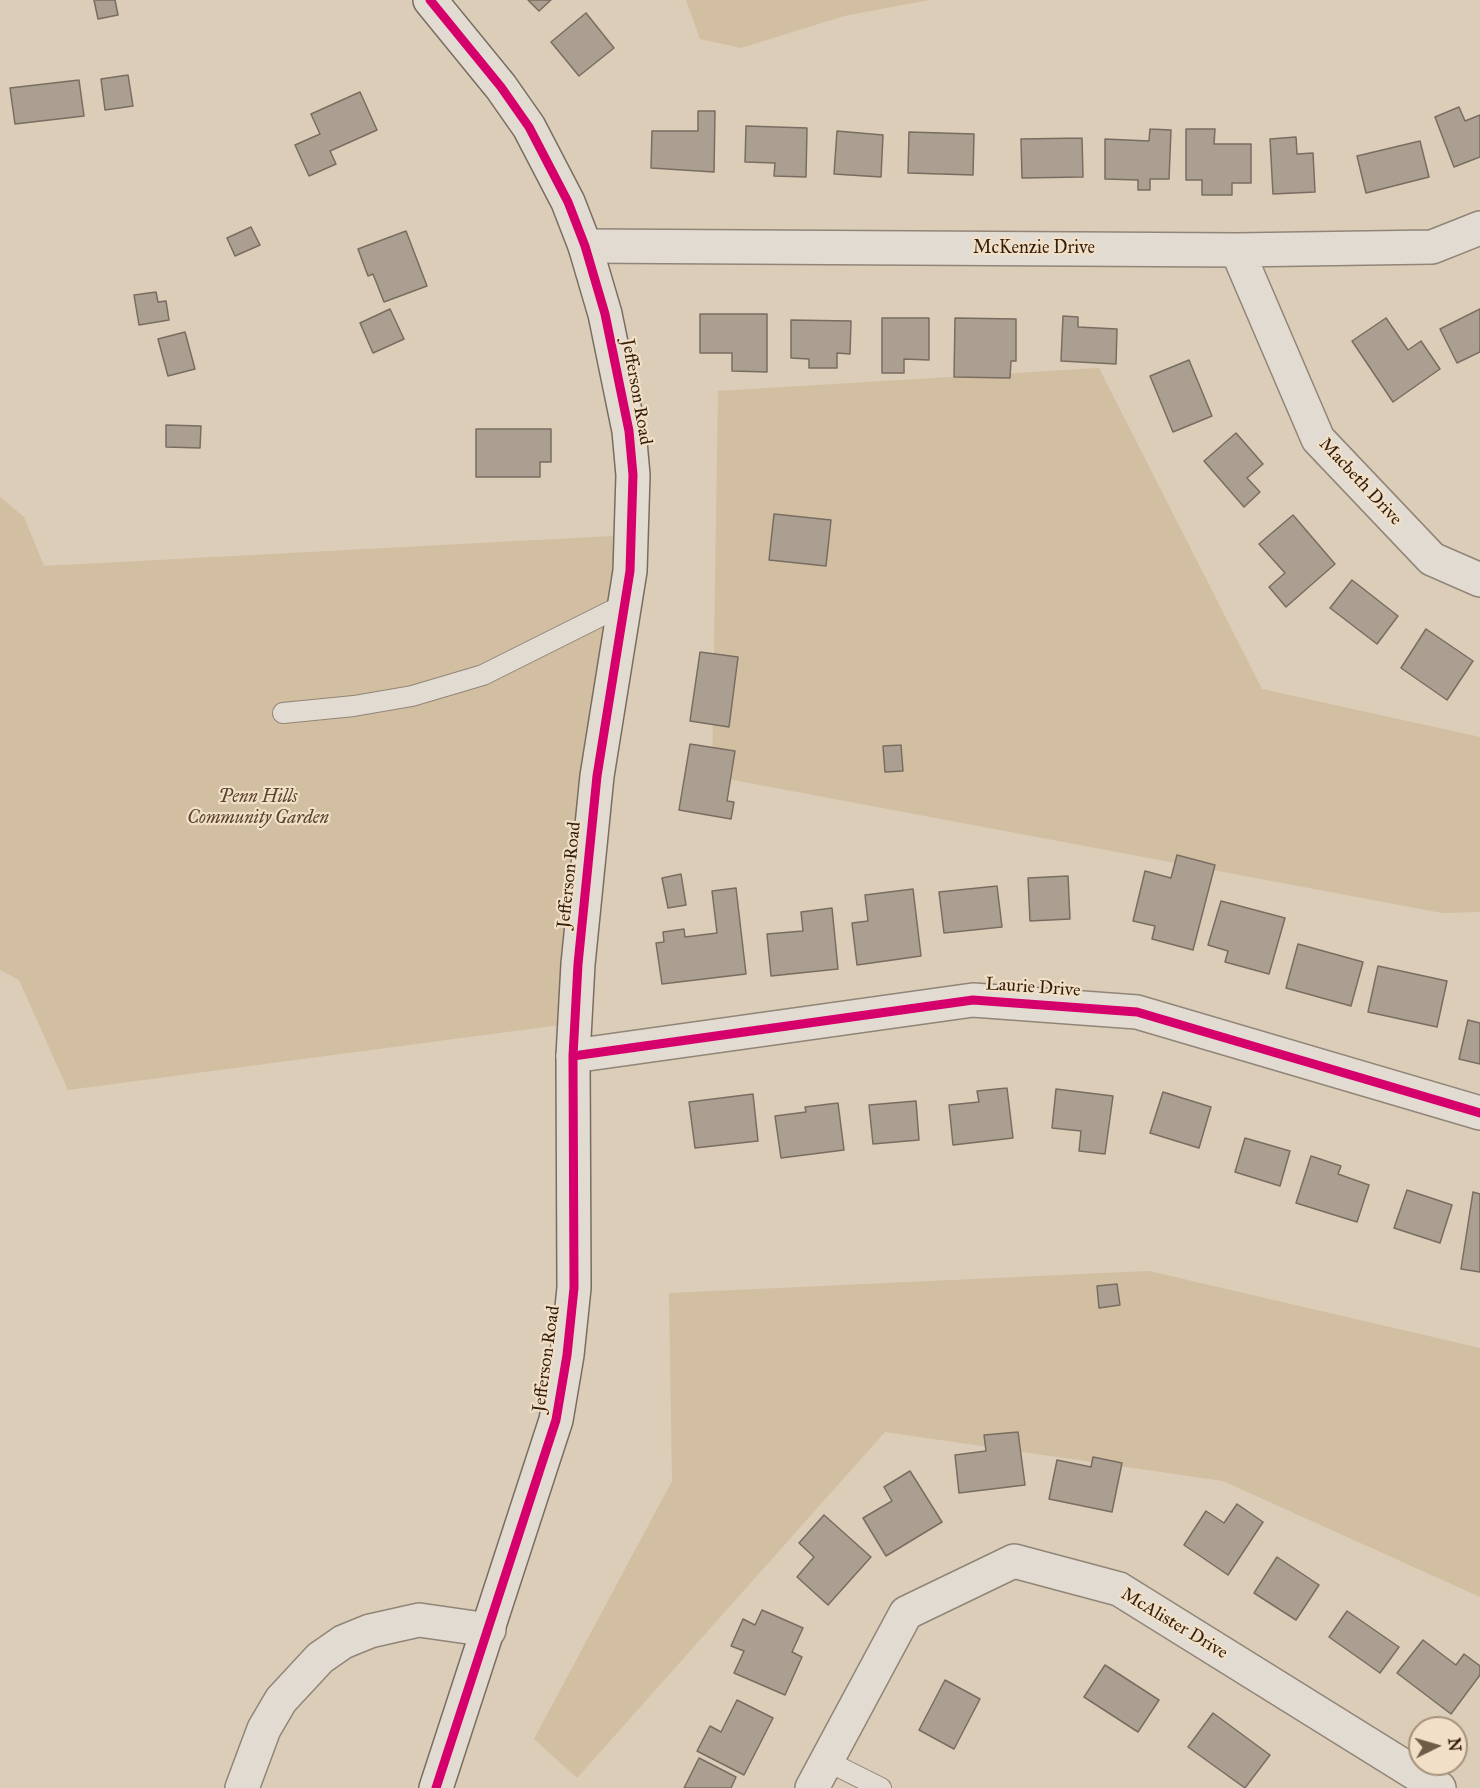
<!DOCTYPE html>
<style>
body{margin:0}
#map{position:relative;width:1480px;height:1788px;overflow:hidden;background:#dbcdb8;font-family:"IM FELL Great Primer",serif}
canvas{display:block}
.north{position:absolute;left:1408px;top:1716px;width:60px;height:60px;box-sizing:border-box;background:#f1e0c7;border:2px solid #a6927c;border-radius:50%;rotate:85deg;font-size:16px;font-weight:700;line-height:24px;text-align:center;color:#351d0c}
.north::after{content:'';display:block;margin:auto;width:21px;height:27px;background:#6f5b48;clip-path:polygon(50% 0,100% 100%,50% 72%,0 100%)}
</style>
<div id="map">
<canvas width="1480" height="1788"></canvas>
<div class="north">N</div>
</div>
<script>
const ctx = document.querySelector('canvas').getContext('2d');
ctx.lineJoin = 'round';
function paint(path, color) {
  ctx.fillStyle = color;
  ctx.fill(path, 'evenodd');
}
function poly(rows) {
  const path = new Path2D();
  for (const r of rows) {
    path.moveTo(r[0], r[1]);
    for (let i = 2; i < r.length; i += 2) path.lineTo(r[i], r[i + 1]);
  }
  return path;
}
function strokePath(path, color, width, dash) {
  ctx.strokeStyle = color;
  ctx.lineWidth = width;
  ctx.lineCap = dash ? 'butt' : 'round';
  ctx.setLineDash(dash || []);
  ctx.stroke(path);
}
function drawText(font, color, halo, rows, align = 'center') {
  ctx.font = font + ' "IM FELL Great Primer",serif';
  ctx.lineWidth = 4.5;
  ctx.setLineDash([]);
  ctx.textBaseline = 'middle';
  ctx.strokeStyle = halo;
  ctx.fillStyle = color;
  for (const [text, x, y, turn = 0] of rows) {
    ctx.save();
    ctx.translate(x, y);
    ctx.rotate((+turn || 0) * Math.PI / 180);
    ctx.textAlign = isNaN(turn) ? turn : align;
    if (halo) ctx.strokeText(text, 0, 0);
    ctx.fillText(text, 0, 0);
    ctx.restore();
  }
}
paint(poly([
 [686,0,929,0,844,16,741,48,700,39],
 [1099,368,1262,689,1480,737,1480,912,1442,913,712,776,718,391],
 [0,497,24,517,44,566,632,535,616,653,586,730,572,849,560,1025,68,1090,19,980,0,970],
 [1149,1271,1480,1348,1480,1597,1223,1481,885,1432,577,1778,534,1739,672,1481,669,1293]
]), '#d2bea1');
const building = poly([
 [94,0,115,0,118,15,98,19,94,0],
 [528,0,551,0,539,11,528,0],
 [586,13,614,48,579,76,551,42,586,13],
 [128,75,133,106,105,110,101,79,128,75],
 [79,80,84,116,15,124,10,88,79,80],
 [360,92,377,130,330,151,336,164,309,176,295,145,320,134,311,114,360,92],
 [1459,107,1465,121,1480,115,1480,157,1454,167,1435,117,1459,107],
 [698,111,715,111,714,172,651,168,652,131,698,131,698,111],
 [746,126,807,128,806,177,774,176,775,163,745,162,746,126],
 [1150,129,1171,130,1169,179,1150,179,1150,190,1138,190,1138,180,1105,179,1105,139,1149,141,1150,129],
 [1186,129,1215,129,1214,144,1251,144,1251,183,1232,183,1232,195,1202,195,1202,180,1186,180,1186,129],
 [837,131,883,135,881,177,834,174,837,131],
 [909,132,974,134,973,175,908,173,909,132],
 [1296,137,1297,154,1313,153,1315,192,1273,194,1270,139,1296,137],
 [1082,138,1083,177,1022,178,1021,139,1082,138],
 [1420,141,1429,177,1366,193,1357,156,1420,141],
 [251,227,260,245,235,256,227,238,251,227],
 [406,231,427,286,384,302,373,274,368,276,358,249,406,231],
 [156,292,158,302,166,301,169,320,139,325,134,295,156,292],
 [390,309,404,339,373,353,360,323,390,309],
 [1480,309,1480,352,1457,363,1440,329,1480,309],
 [700,314,767,314,767,372,732,371,732,353,700,353,700,314],
 [1063,316,1078,317,1078,327,1117,329,1116,364,1061,361,1063,316],
 [882,318,929,318,929,360,904,359,904,373,882,373,882,318],
 [955,318,1016,319,1016,361,1011,361,1010,378,954,377,955,318],
 [1386,318,1408,350,1421,341,1440,369,1393,402,1352,341,1386,318],
 [791,320,851,321,850,354,837,353,837,368,809,368,809,359,791,358,791,320],
 [185,332,195,369,168,376,158,339,185,332],
 [1189,360,1212,416,1173,432,1150,376,1189,360],
 [166,425,201,426,200,448,166,447,166,425],
 [476,429,551,429,551,462,540,462,540,477,476,477,476,429],
 [1236,433,1263,464,1247,478,1260,492,1244,507,1204,461,1236,433],
 [774,514,831,520,826,566,769,560,774,514],
 [1293,515,1335,564,1286,607,1269,587,1285,573,1259,544,1293,515],
 [1352,580,1398,616,1377,644,1330,608,1352,580],
 [1426,629,1473,661,1447,700,1401,668,1426,629],
 [700,652,738,657,729,727,690,721,700,652],
 [690,744,735,751,727,801,734,802,731,819,679,810,690,744],
 [901,745,903,771,885,772,883,746,901,745],
 [1177,855,1215,865,1193,950,1152,939,1155,926,1133,921,1145,871,1171,878,1177,855],
 [681,874,686,905,668,908,662,878,681,874],
 [1068,876,1070,919,1030,921,1028,878,1068,876],
 [997,886,1002,927,944,933,939,892,997,886],
 [736,888,746,974,662,984,656,943,664,942,663,932,684,929,685,937,717,933,712,891,736,888],
 [913,889,921,956,857,965,852,923,868,921,865,895,913,889],
 [1221,901,1285,918,1269,974,1225,962,1228,951,1208,945,1221,901],
 [832,908,838,969,771,976,767,934,803,931,801,912,832,908],
 [1298,944,1363,962,1351,1006,1286,988,1298,944],
 [1378,966,1447,981,1437,1027,1368,1012,1378,966],
 [1468,1020,1480,1023,1480,1064,1459,1059,1468,1020],
 [1007,1088,1013,1138,953,1145,949,1105,979,1102,977,1091,1007,1088],
 [1056,1089,1113,1096,1105,1154,1079,1151,1081,1131,1052,1128,1056,1089],
 [1163,1092,1211,1107,1199,1148,1150,1133,1163,1092],
 [753,1094,758,1141,695,1148,689,1102,753,1094],
 [916,1101,919,1140,873,1144,869,1105,916,1101],
 [838,1103,844,1150,781,1158,775,1116,806,1112,805,1107,838,1103],
 [1245,1138,1290,1151,1280,1186,1235,1172,1245,1138],
 [1311,1156,1341,1166,1338,1174,1369,1185,1357,1222,1296,1203,1311,1156],
 [1407,1190,1452,1205,1440,1243,1394,1228,1407,1190],
 [1473,1192,1480,1194,1480,1272,1461,1269,1473,1192],
 [1117,1284,1120,1305,1099,1308,1097,1286,1117,1284],
 [1018,1432,1025,1485,959,1493,955,1455,986,1451,984,1435,1018,1432],
 [1093,1457,1122,1463,1112,1512,1049,1499,1057,1460,1091,1467,1093,1457],
 [910,1471,942,1522,886,1556,863,1518,892,1501,884,1487,910,1471],
 [1237,1504,1263,1522,1228,1575,1184,1545,1206,1511,1224,1523,1237,1504],
 [824,1515,871,1557,828,1605,797,1577,814,1557,799,1543,824,1515],
 [1277,1557,1319,1585,1296,1620,1254,1593,1277,1557],
 [762,1610,803,1628,792,1652,802,1657,785,1695,734,1673,744,1651,731,1646,743,1619,755,1625,762,1610],
 [1347,1611,1399,1647,1380,1673,1329,1637,1347,1611],
 [1423,1640,1456,1665,1464,1654,1480,1666,1480,1675,1451,1714,1397,1673,1423,1640],
 [1105,1665,1159,1700,1138,1732,1084,1697,1105,1665],
 [945,1680,980,1699,954,1749,919,1730,945,1680],
 [737,1700,773,1718,744,1775,697,1751,710,1726,721,1732,737,1700],
 [1213,1713,1270,1755,1245,1788,1188,1747,1213,1713],
 [699,1758,736,1777,731,1788,684,1788,699,1758]
]);
paint(building, '#aa9f90');
strokePath(building, '#796d61', 1.5);
const lane = poly([
 [283,713,354,706,412,696,483,675,625,604],
 [827,1761,881,1788]
]);
const street = poly([
 [585,246,1237,250,1432,247,1480,228],
 [1237,250,1318,439,1432,559,1480,580],
 [573,1056,973,1000,1137,1012,1480,1113],
 [242,1788,264,1729,281,1700,320,1658,343,1642,370,1631,419,1620,489,1630],
 [812,1788,906,1613,1014,1561,1119,1589,1439,1788]
]);
const secondary = poly([
 [430,0,501,87,529,127,568,202,585,246,605,314,629,431,633,475,630,571,597,776,578,964,573,1056,574,1288,567,1355,556,1420,436,1788]
]);
strokePath(lane, '#908577', 22);
strokePath(street, '#908577', 36);
strokePath(secondary, '#796d61', 36);
strokePath(lane, '#e2dbd1', 20);
strokePath(street, '#e2dbd1', 33);
strokePath(secondary, '#e2dbd1', 33);
strokePath(poly([
 [430,0,501,87,529,127,568,202,585,246,605,314,629,431,633,475,630,571,597,776,578,964,573,1056,574,1288,567,1355,556,1420,436,1788],
 [573,1056,973,1000,1137,1012,1480,1113]
]), '#d6006c', 9);
drawText('18px', '#351d0c', '#f1e0c7', [
 ["McKenzie Drive",1034,249],
 ["Jefferson Road",636,392,80],
 ["Macbeth Drive",1360,482,47],
 ["Jefferson Road",570,875,-84],
 ["Laurie Drive",1033,988,4],
 ["Jefferson Road",547,1359,-82],
 ["McAlister Drive",1174,1624,31]
]);
drawText('italic 18px', '#5a422c', '#f1e0c7', [
 ["Penn Hills",258,798],
 ["Community Garden",258,819]
]);
</script>
